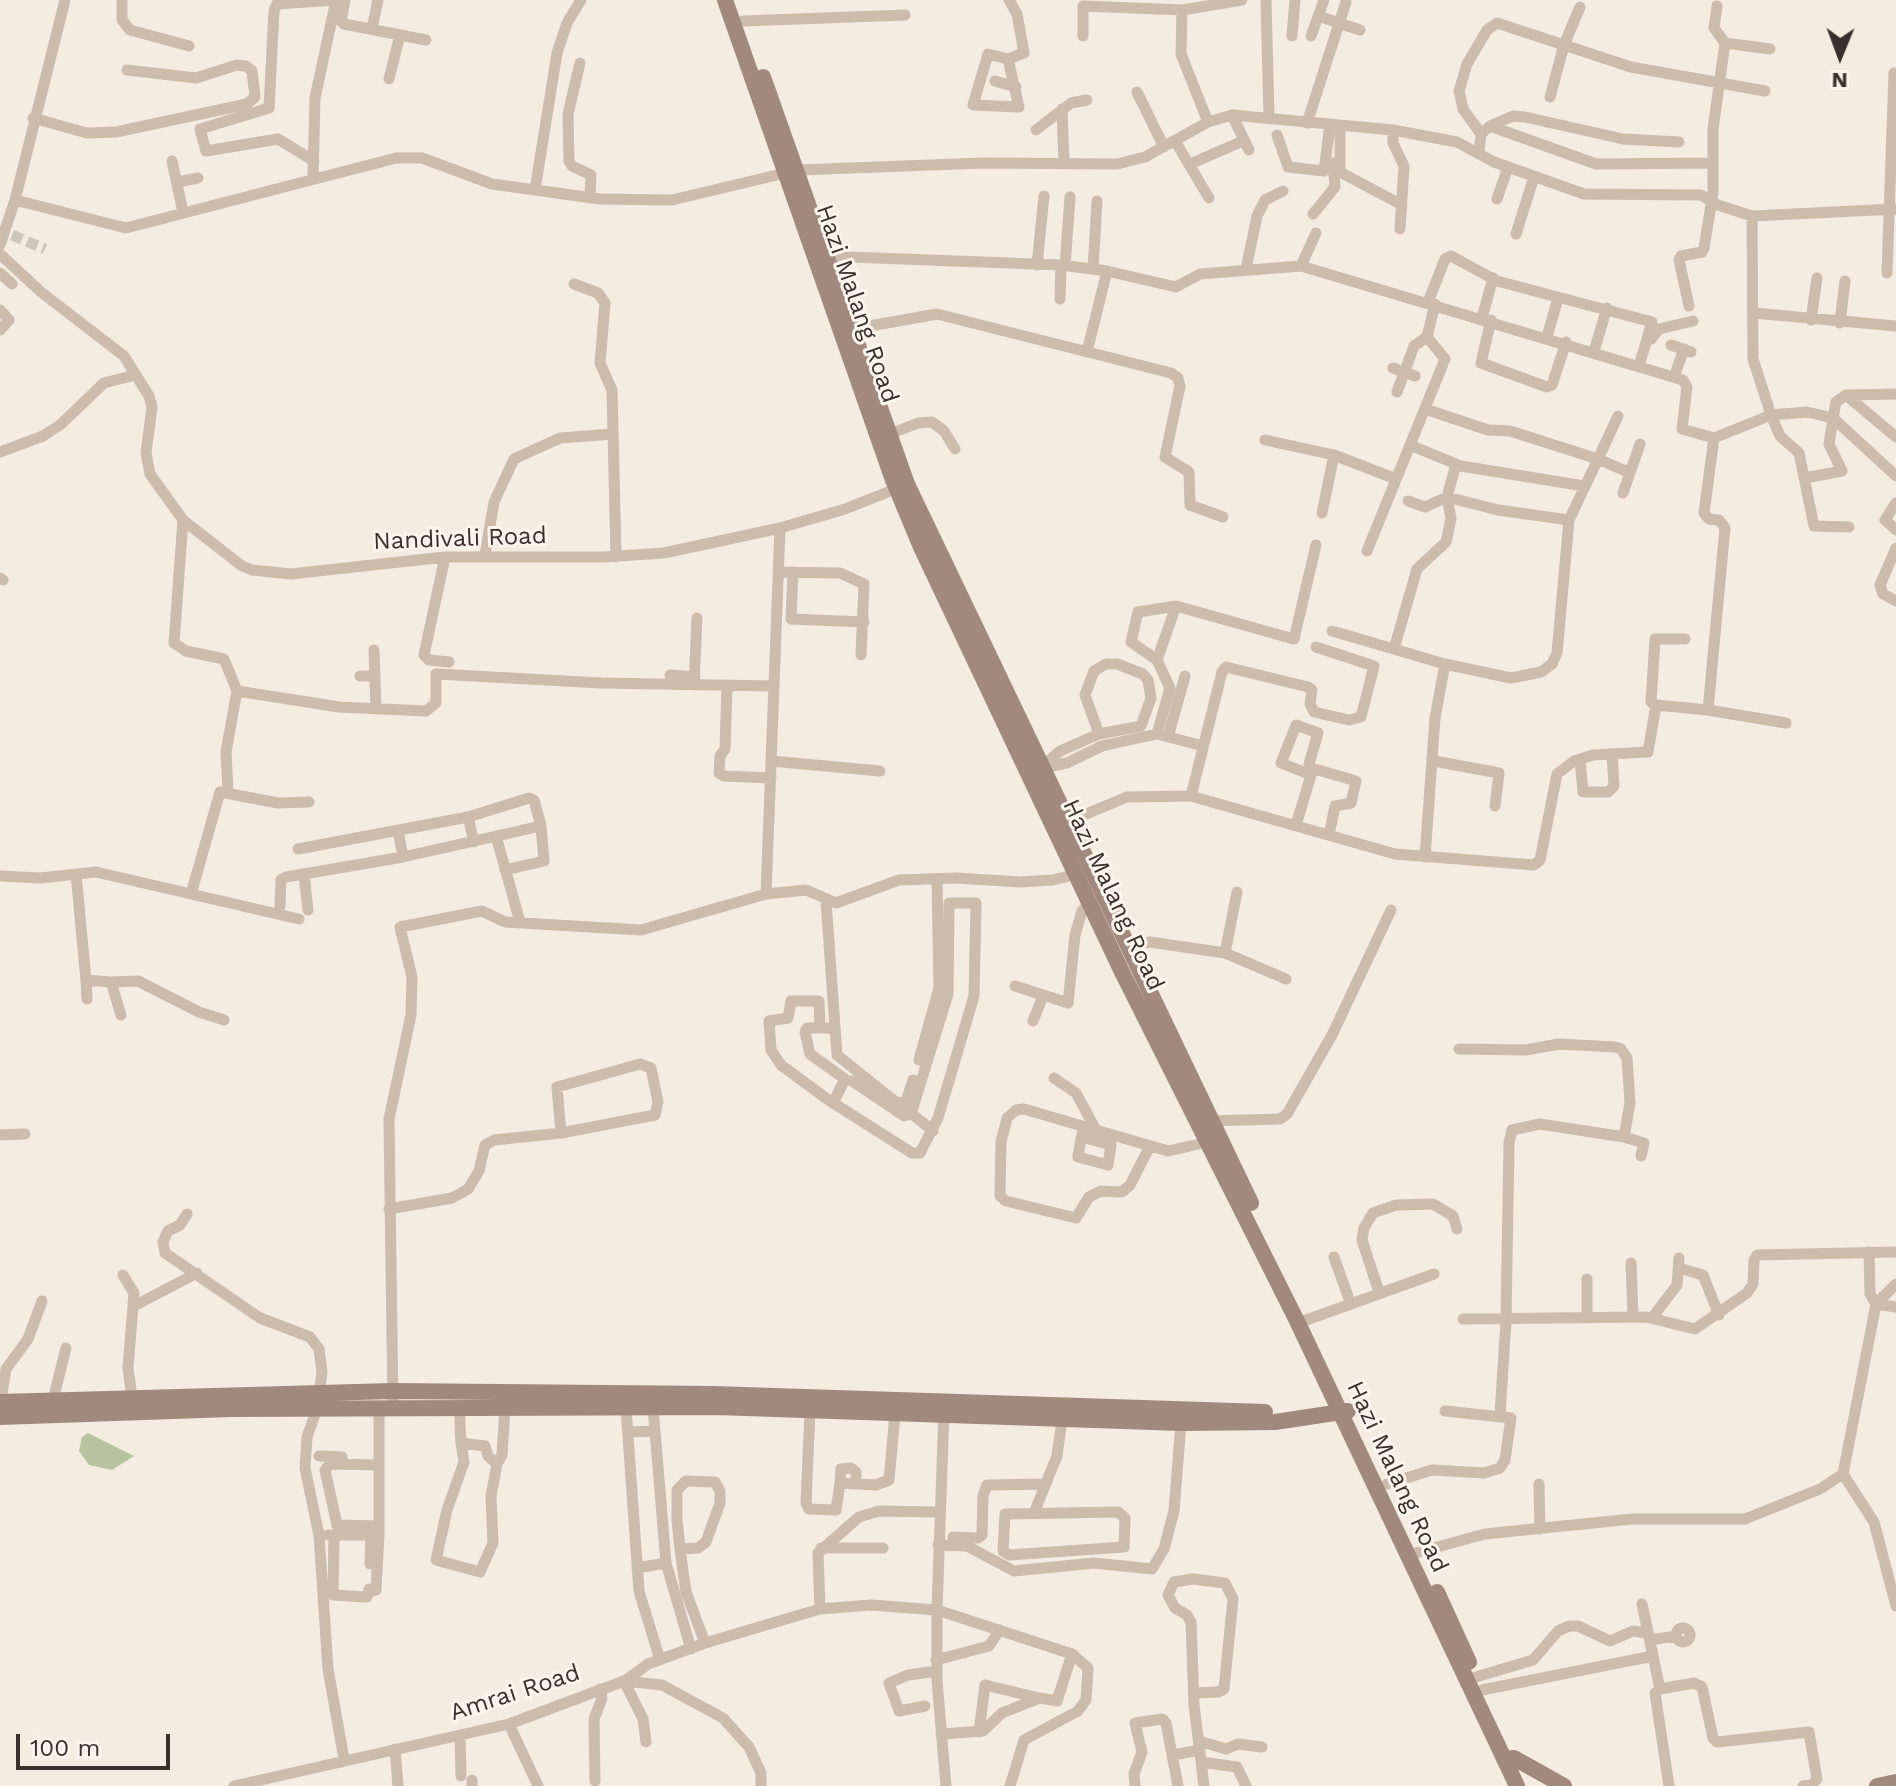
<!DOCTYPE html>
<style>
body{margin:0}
#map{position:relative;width:1896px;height:1786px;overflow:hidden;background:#f4ebe1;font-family:"Work Sans",sans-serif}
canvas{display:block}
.north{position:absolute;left:1800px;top:16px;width:80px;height:80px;-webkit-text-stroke:6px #fbf5ee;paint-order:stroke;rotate:181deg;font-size:22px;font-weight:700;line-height:32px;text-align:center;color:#3b302b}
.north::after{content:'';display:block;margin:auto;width:28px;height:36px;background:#3b302b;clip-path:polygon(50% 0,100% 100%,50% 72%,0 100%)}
.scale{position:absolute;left:16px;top:1734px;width:154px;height:36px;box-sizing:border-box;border:4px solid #3b302b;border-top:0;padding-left:10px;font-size:24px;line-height:28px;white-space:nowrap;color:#3b302b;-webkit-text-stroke:6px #fbf5ee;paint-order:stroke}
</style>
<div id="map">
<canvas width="1896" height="1786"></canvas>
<div class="north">N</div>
<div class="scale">100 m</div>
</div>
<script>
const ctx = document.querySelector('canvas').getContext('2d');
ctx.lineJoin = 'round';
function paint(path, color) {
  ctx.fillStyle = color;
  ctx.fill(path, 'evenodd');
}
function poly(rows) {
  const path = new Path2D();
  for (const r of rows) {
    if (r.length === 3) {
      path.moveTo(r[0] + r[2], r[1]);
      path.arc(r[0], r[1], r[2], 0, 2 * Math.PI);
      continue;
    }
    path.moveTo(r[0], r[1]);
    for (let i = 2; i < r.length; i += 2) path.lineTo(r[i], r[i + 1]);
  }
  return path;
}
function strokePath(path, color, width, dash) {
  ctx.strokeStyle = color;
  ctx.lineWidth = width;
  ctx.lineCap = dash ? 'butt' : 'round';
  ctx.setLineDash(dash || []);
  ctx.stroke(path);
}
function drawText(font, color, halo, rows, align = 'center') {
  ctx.font = font + ' "Work Sans",sans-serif';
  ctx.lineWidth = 6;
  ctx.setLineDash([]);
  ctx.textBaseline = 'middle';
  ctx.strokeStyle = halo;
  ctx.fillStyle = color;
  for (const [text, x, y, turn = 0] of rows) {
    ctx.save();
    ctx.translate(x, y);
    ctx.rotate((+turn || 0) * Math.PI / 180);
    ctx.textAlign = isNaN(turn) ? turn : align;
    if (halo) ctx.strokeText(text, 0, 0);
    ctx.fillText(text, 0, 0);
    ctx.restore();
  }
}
paint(poly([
 [88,1433,134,1456,112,1470,89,1465,79,1451,82,1437]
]), '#b8c4a0');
strokePath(poly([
 [12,235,45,249]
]), '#cfc6bd', 11, [11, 5.5]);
strokePath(poly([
 [122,0,122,20,130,30,189,46],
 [345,0,341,21,344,24,426,40],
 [1266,0,1269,116],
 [1324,18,1360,30],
 [743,21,905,15],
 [372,29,378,0],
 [1083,36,1083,6,1182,10],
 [1292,36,1295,0],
 [1311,36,1324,0],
 [1725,43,1770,49],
 [1008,59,1019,107,973,105,988,54,1008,59,1024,53,1017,14,1009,0],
 [580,63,568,114,569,161,572,166,591,175,590,198],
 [389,79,400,35],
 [995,81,1016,87],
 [1137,92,1164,147],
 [1550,97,1564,45,1580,7],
 [1062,109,1064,163],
 [1232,115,1249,150],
 [33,118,87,133,116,132,247,104,255,97,252,71,246,66,237,65,196,78,127,70],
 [1208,122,1181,54,1182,10,1242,0],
 [1307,123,1346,2],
 [1340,126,1340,172,1402,205],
 [1490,126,1513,116,1525,117,1623,139,1679,142],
 [1036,130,1071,103,1087,100],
 [1393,130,1393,143,1404,166,1400,229],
 [1481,134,1490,126,1596,164,1713,163],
 [1277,135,1288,167,1324,171,1330,125],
 [1175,141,1209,198],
 [1479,152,1481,134,1463,109,1459,91,1467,64,1487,30,1497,23,1631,67,1765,91],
 [172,161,183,212],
 [314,161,278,139,206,151,200,129,269,108,274,11,277,4,336,0],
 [1190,164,1243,141],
 [313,178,315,98,336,0],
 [177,182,198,178],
 [535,190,557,53,567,23,581,0],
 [1497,199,1508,167],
 [15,200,126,228,396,158,422,158,492,184,600,199,672,200,798,170,983,163,1117,164,1145,157,1208,122,1232,115,1393,130,1457,142,1494,162,1584,194,1701,195,1718,205,1752,216,1896,209],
 [1313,214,1335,187,1333,163],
 [1752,216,1753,359,1771,415,1807,412,1833,418,1836,402,1846,395,1896,394],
 [1516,234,1534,177],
 [0,245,15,200,65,0],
 [0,254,41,292,124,356,149,396,152,407,146,453,150,474,183,520,242,566,252,570,291,574,445,557,603,557,664,553,780,528,845,509,903,486],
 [823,256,1061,265,1107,271,1176,287,1200,274,1301,266,1683,380,1687,387,1682,429,1714,438,1771,415,1780,436,1799,453,1814,526,1849,527],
 [1037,265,1044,196],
 [1065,266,1070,197],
 [1301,266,1316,233],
 [1093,269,1097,201],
 [1246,269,1257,216,1265,200,1283,191],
 [0,273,12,284],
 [1887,273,1894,73],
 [574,284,598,293,605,303,600,363,612,390,616,557],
 [1060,299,1061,265],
 [1428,302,1445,259,1451,256,1497,281,1652,322,1639,366],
 [1689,306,1679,260,1681,256,1702,252,1704,248,1713,193,1713,129,1725,43,1714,28,1717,6],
 [0,310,9,320,0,330],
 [1754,313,1896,326],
 [1482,318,1493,278],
 [1491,320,1481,363,1547,387,1552,385,1566,342],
 [1811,320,1817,278],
 [1840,323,1845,281],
 [853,329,937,314,1171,373,1178,378,1180,386,1165,457,1189,472,1190,505,1223,517],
 [1547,337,1558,298],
 [1651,339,1659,329,1693,321],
 [1671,345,1691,352],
 [1594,351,1607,308],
 [1087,352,1107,271],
 [1393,368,1415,376],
 [1674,377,1684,349],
 [1397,392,1414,346,1427,337],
 [1846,395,1896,437],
 [1428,410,1488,430,1510,431,1598,459,1569,520],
 [1618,416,1598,459,1630,473],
 [890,434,918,423,932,422,944,431,955,449],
 [1714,438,1704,513,1709,519,1719,520,1725,528,1708,710,1786,723],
 [1265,440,1334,455,1396,479],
 [1412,446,1461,466,1584,486],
 [0,452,43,436,60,425,104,383,135,375],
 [1805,478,1842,471,1829,444,1833,418,1896,476],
 [1623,493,1640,444],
 [1896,503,1885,520,1896,530],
 [1322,513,1334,455],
 [183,520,174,643,186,651,224,659,237,691,339,707,426,711,436,703,436,674,601,683,774,686],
 [1896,548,1880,585,1883,594,1896,601],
 [1367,551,1445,359,1427,337,1435,304],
 [485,555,494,502,514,459,560,438,613,434],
 [445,557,424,655,429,660,449,662],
 [778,572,840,573,864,584,861,655],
 [793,572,791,619,864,622],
 [0,578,3,580],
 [1332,631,1445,664,1511,678,1541,672,1552,664,1557,653,1569,520,1498,510,1447,497,1425,507,1408,501],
 [1685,639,1655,639,1651,702,1656,705,1708,710],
 [1394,649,1417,569,1446,542,1451,519,1447,497,1456,464],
 [374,650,376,709],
 [1157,660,1176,606],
 [670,675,695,677],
 [360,676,375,676],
 [694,685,697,618],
 [727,685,725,749,720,756,719,773,724,776,771,778],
 [1161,735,1203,746],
 [1168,737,1185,676],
 [1580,759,1583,792,1608,792,1614,786,1612,754],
 [771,761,880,771],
 [1434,761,1499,773,1495,806],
 [1043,766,1060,751,1099,734,1141,726,1151,698,1148,680,1143,674,1117,664,1106,664,1094,671,1085,695,1099,734],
 [1042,768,1067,763,1102,746,1157,734,1170,688,1157,660,1131,642,1138,612,1176,606,1294,639,1316,545],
 [1311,768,1356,781,1351,803,1335,806,1329,835],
 [228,791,226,752,237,691],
 [1191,796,1222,672,1226,667,1308,687,1312,690,1310,704,1314,712,1349,720,1361,717,1374,666,1316,647],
 [468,817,474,842],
 [1062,824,1127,797,1191,796,1395,854,1534,865,1540,860,1557,774,1574,761,1593,755,1648,752,1656,705],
 [1296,825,1311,775,1309,764,1318,733,1296,725,1281,763,1311,775],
 [398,830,403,857],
 [496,836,520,922],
 [1425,857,1435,718,1445,664],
 [505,870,544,861,541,826],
 [76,874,86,980,111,982,121,1015],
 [304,874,308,910],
 [0,876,40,878,96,872,299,919],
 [191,894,220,792,278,803,309,802],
 [766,894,780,528],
 [826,901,837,1055,897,1103,906,1101,913,1080],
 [280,906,281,880,286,877,403,857,541,826,534,800,529,798,468,817,298,849],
 [1127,946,1150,942,1225,953,1286,979],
 [1225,953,1237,892],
 [86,980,87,999],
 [111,982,138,981,199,1012,224,1020],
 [1015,986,1068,1003,1075,935,1082,911,1090,903],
 [1033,1021,1043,996],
 [820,1028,819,1001,791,1001,788,1018,769,1021,771,1050,781,1065,827,1099,912,1153,920,1153,938,1118,974,996,976,903,949,903,948,994,911,1114,904,1116,852,1081],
 [828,1028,807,1028,805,1032,810,1054,845,1079,833,1103],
 [1459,1049,1526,1050,1559,1044,1615,1047,1621,1049,1627,1058,1630,1103,1624,1137,1540,1124,1512,1130,1509,1143,1506,1321,1500,1414],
 [919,1060,939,988,937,879],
 [640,1064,651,1068,658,1102,655,1115,561,1133,557,1087,640,1064],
 [1054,1078,1076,1093,1096,1130],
 [906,1109,933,1131],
 [1207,1121,1280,1119,1287,1114,1332,1035,1391,910],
 [0,1135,25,1134],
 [1082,1137,1111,1145,1108,1165,1078,1157,1078,1155,1082,1134,1084,1127],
 [1624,1137,1644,1143,1641,1156],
 [1150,1146,1130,1185,1122,1192,1101,1191,1089,1197,1076,1218,1006,1201,1000,1196,1001,1142,1007,1118,1016,1110,1024,1109,1168,1151,1208,1142],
 [389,1209,452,1198,468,1189,479,1171,485,1145,494,1140,561,1133],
 [187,1214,180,1225,168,1231,163,1242,165,1253,260,1318,310,1337,319,1349,322,1372,317,1409,307,1437,305,1468,319,1535,328,1669,344,1759],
 [1869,1252,1870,1294,1876,1304,1896,1307],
 [1334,1257,1350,1302],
 [1631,1263,1633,1317],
 [1679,1268,1703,1275,1719,1315],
 [123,1275,134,1293,128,1368,132,1397],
 [1587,1279,1587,1316],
 [1379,1292,1362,1240,1364,1228,1373,1213,1396,1205,1433,1204,1453,1216,1457,1229],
 [134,1306,197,1273],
 [1652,1318,1677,1285,1679,1258],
 [1463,1319,1646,1317,1695,1329,1747,1293,1753,1284,1754,1260,1757,1255,1896,1252],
 [1298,1323,1434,1274],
 [53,1400,66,1348],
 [0,1405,6,1369,28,1339,42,1301],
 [653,1407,666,1563,691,1649],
 [393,1408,389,1119,411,1015,412,977,400,927,482,911,505,922,641,930,766,894,806,890,836,903,899,880,956,878,1021,882,1053,880,1092,870],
 [460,1408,460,1426,461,1443,462,1449,464,1462,447,1510,436,1560,480,1572,493,1543,491,1496,497,1464,488,1456,485,1446,461,1443],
 [626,1408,639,1591,660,1660],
 [944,1410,937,1610,1072,1654,1088,1668,1086,1700,1078,1711,1024,1740,1010,1786],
 [810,1411,806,1503,809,1509,836,1510,840,1483,876,1485,889,1480,895,1414],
 [628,1432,655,1431],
 [319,1456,342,1457],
 [497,1464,502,1455,505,1408],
 [379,1465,330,1464,325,1470,337,1525,379,1526],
 [1843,1474,1874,1522,1896,1606],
 [840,1483,841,1469,851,1468,856,1472,856,1484],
 [1387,1484,1432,1470,1484,1473,1500,1468,1505,1460,1511,1418,1445,1411],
 [1539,1484,1540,1529],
 [1118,1512,1125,1518,1124,1547,1009,1555,1003,1551,1005,1514,1118,1512],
 [1034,1513,1057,1456,1062,1420],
 [328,1535,378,1535],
 [334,1535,333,1595,367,1597,369,1589],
 [953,1537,978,1538,982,1535,983,1496,987,1485,1045,1484],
 [938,1545,967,1546,1014,1571,1094,1563,1152,1569,1164,1549,1174,1511,1181,1423],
 [821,1548,883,1548],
 [680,1549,698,1548,706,1542,720,1503,720,1491,715,1482,686,1481,677,1490,677,1520,680,1549,686,1592,705,1643],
 [1408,1555,1485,1534,1632,1519,1745,1519,1820,1489,1843,1474,1876,1304,1896,1284],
 [370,1564,371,1535],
 [637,1568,666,1563],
 [369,1592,376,1590,379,1535,379,1408],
 [1642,1604,1660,1689],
 [820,1609,818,1553,859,1517,879,1511,938,1512],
 [1683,1635,7],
 [1650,1640,1676,1636],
 [936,1660,989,1646,1000,1630],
 [1466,1680,1533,1660,1558,1631,1569,1626,1578,1626,1610,1641,1633,1631,1648,1633],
 [624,1681,643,1719,646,1742],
 [625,1681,648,1664,705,1643,820,1609,871,1605,937,1610,937,1681,946,1786],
 [1482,1690,1653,1656],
 [1195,1693,1218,1692,1224,1689,1233,1599,1225,1583,1193,1579,1174,1582,1168,1595,1175,1608,1187,1615,1191,1622,1194,1705,1204,1786],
 [925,1706,899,1711,889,1683,908,1675,937,1671],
 [509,1724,538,1786],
 [979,1732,985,1685,1039,1698],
 [941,1734,983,1731,1002,1713,1040,1698,1057,1701,1072,1654],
 [460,1736,461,1776],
 [1199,1741,1226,1749,1238,1744,1262,1747],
 [395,1749,398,1786],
 [1173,1755,1200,1750],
 [1201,1762,1237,1767,1246,1786],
 [595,1781,594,1719,602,1698,600,1689],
 [234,1786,509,1724,624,1681,662,1685,723,1718,749,1747,761,1773,761,1786],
 [472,1786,472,1780],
 [1135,1786,1134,1774,1142,1752,1135,1723,1162,1719,1166,1723,1178,1786],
 [1669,1786,1655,1693,1660,1689,1694,1683,1702,1687,1713,1738,1717,1742,1809,1732,1817,1779,1812,1785,1803,1786]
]), '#cdbbac', 11);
strokePath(poly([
 [725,0,893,480,920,545,1123,974,1298,1323,1517,1786],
 [763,77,907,484,1251,1203],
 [0,1402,392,1391,713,1394,1265,1412],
 [0,1417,231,1409,717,1407,1181,1423,1275,1422,1348,1411],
 [1437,1592,1469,1662],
 [1504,1759,1514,1758,1564,1786],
 [1877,1786,1896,1782]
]), '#a18a7d', 16);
drawText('24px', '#3b302b', '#fbf5ee', [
 ["Hazi Malang Road",857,304,71],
 ["Nandivali Road",460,539,-2],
 ["Hazi Malang Road",1113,895,65],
 ["Hazi Malang Road",1397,1477,65],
 ["Amrai Road",515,1693,-18]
]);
</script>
